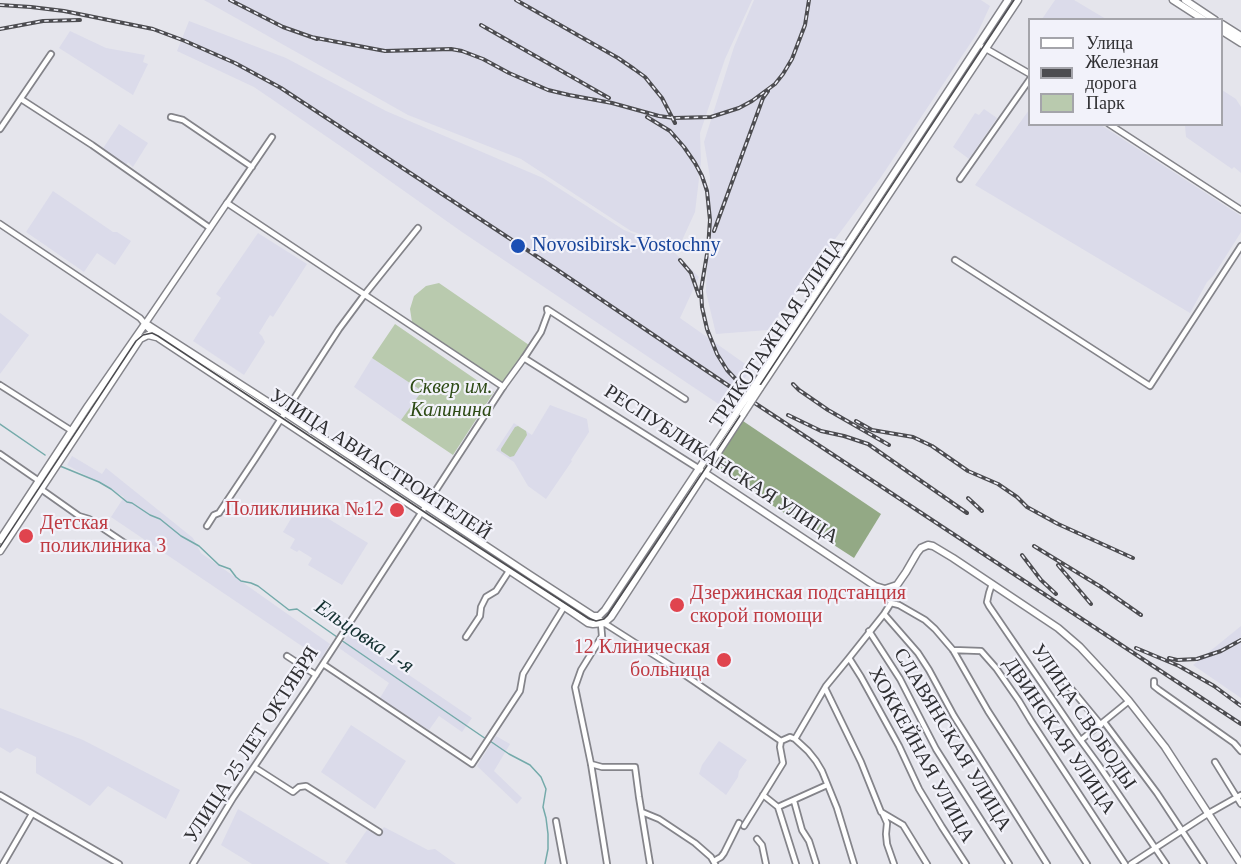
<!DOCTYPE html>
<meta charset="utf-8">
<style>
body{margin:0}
#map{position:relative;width:1241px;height:864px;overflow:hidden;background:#e5e5ec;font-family:Georgia,serif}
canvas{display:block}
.legend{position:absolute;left:1028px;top:18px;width:195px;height:108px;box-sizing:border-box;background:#f2f2fa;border:2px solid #a4a4aa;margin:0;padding:8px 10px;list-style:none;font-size:18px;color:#303033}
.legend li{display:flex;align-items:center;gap:12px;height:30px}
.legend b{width:30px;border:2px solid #a4a4aa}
</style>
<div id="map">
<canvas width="1241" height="864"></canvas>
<ul class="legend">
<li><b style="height:8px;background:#fff"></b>Улица</li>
<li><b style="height:8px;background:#4c4c50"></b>Железная дорога</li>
<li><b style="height:16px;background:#b9caae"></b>Парк</li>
</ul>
</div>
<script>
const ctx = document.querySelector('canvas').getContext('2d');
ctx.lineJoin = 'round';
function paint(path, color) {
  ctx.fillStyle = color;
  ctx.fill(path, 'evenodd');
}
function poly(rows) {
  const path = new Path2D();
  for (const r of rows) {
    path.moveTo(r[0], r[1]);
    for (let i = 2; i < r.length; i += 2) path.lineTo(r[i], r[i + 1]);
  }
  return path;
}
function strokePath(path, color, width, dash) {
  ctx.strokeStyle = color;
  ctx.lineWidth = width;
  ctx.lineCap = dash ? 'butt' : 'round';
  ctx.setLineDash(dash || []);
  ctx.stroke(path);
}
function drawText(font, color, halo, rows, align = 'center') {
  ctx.font = font + ' Georgia,serif';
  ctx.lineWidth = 4.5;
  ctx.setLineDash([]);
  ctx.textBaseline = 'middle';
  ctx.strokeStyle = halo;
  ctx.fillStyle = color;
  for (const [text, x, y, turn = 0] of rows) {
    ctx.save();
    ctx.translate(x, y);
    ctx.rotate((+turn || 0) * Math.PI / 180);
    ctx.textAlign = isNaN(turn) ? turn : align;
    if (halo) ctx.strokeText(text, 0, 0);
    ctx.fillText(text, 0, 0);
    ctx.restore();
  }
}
paint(poly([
 [204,0,752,0,725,59,700,133,701,162,695,212,679,247,631,231,521,159,408,115],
 [754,0,981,0,990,6,978,32,881,177,768,330,716,334,706,292,710,177,704,142,734,47],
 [1055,0,1074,0,1106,19,1042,19],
 [189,21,286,58,386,111,543,178,624,230,671,249,699,277,680,318,751,368,726,409,462,232,352,154,254,87,177,51],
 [70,31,106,48,145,55,143,62,148,64,133,95,59,48],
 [1222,90,1236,99,1241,107,1241,173,1234,167,1232,169,1186,137,1185,125,1222,124],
 [984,109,997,118,969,159,953,147,975,113,979,115],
 [1029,110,1030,124,1101,125,1241,216,1241,232,1214,275,1207,282,1190,313,975,185],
 [119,124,148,143,133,167,128,162,126,165,102,150],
 [53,191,113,232,117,232,131,241,115,265,97,253,84,272,26,232],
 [258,233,307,264,273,317,270,315,259,333,262,336,265,342,244,375,193,341,221,298,216,294],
 [0,313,29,335,0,374],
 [372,358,422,391,401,420,354,387],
 [550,405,587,419,589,432,571,460,572,461,546,499,528,486,514,462,496,450,514,423,532,435],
 [72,456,102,474,106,468,193,538,201,553,330,644,321,659,111,517,124,497,67,465],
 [301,502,368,543,342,585,308,565,312,558,299,550,297,552,290,548,295,539,283,532],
 [1241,626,1241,698,1193,665],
 [349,634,472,718,462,732,439,716,429,730,380,698,389,683,339,648],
 [0,708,83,740,180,790,166,819,108,786,90,806,36,773,36,757,17,748,10,753,0,747],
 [351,725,406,761,375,809,321,772],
 [496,736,510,744,494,771,522,798,517,804,477,766],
 [719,741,747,760,739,771,738,777,726,795,699,774,702,765],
 [238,809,330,864,252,864,221,845],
 [384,827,428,850,435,849,456,864,348,864,345,862,367,830,378,835]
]), '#dbdbea');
paint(poly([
 [439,283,529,345,503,383,412,322,410,309,414,296,426,286],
 [395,324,494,392,453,455,401,420,422,391,372,358],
 [518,426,526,431,527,435,514,456,510,457,501,451,501,449,515,427]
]), '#b9caae');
paint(poly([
 [743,421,881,514,854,558,713,467]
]), '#93a985');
strokePath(poly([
 [0,424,45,455],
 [60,466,99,482,111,489,127,502,132,503,150,515,160,519,181,536,199,546,219,565,230,569,236,577,241,581,251,583,258,586,289,610,297,609,337,637],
 [341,640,486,739],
 [490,741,509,754,530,765,541,777,546,789,543,807,546,818,548,834,548,849,545,864]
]), '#74aaaa', 1.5);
const minor = poly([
 [21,99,92,145,210,228],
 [171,117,183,120,252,167],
 [0,129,51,54],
 [960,179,1030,79],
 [227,203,272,137],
 [955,260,1150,386,1241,246],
 [524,358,541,332,548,313,547,309,685,399],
 [0,385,72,431],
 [0,454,39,481],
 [38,487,79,516,89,519,132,548],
 [207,526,214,515,219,513,255,459,339,329,365,294,418,228],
 [992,584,989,593,987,602,989,606,1079,738,1098,764,1166,864],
 [885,589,891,603,899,605,925,620,935,629,953,650,988,711,1087,864],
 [891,603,884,614,918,653,929,670,954,716,1047,864],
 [884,614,849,658,861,677,899,746,919,789,942,827,966,864],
 [604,623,676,669,781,741],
 [601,624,602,636,581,670,575,687,591,764,607,864],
 [869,631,900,679,936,749,1009,864],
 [466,637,480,616,481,607,486,597,496,591,509,571],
 [953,650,981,651,996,668,1019,701,1031,721,1125,864],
 [287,656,316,675],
 [323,664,472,764,520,691,523,674,564,607],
 [1054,668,1101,725],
 [1154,681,1154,686,1159,690,1234,743,1241,751],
 [825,688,861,762,881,812,903,825,927,864],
 [1104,722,1157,793,1204,864],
 [795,739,808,751,816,761,822,771,837,808,854,864],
 [1081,740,1129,701],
 [1215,762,1241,804],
 [591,764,602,767,635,767],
 [254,767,293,792,299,787,306,786,379,832],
 [635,767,639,797,650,864],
 [0,795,119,864],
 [763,795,778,807,827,785],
 [794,801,802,830,809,841,816,863],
 [778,807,796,864],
 [642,812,659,819,695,843,711,857,715,864],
 [883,814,887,823,886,834,887,844,894,864],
 [556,821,564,864],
 [744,826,783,763,780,747,781,741,790,737,795,739,826,686,849,658],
 [757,839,762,845,766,864],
 [714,861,721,857,724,853,739,823],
 [3,864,32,814],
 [193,864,233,798,308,687,503,387],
 [1131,864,1209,813,1241,795]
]);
const tertiary = poly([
 [983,47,1030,74],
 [1109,124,1241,210],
 [0,224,140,318,145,324,227,203,502,386,503,387,524,358,701,470]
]);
const secondary = poly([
 [1173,0,1204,20],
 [1185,0,1215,20],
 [1222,24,1241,36],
 [1222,31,1241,43],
 [145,324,157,337,572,612,588,623,593,624,604,623,611,617,743,414],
 [148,325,285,413,530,575,604,623],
 [755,385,1008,0],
 [760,388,1018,0],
 [705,473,875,586,885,589,897,585,906,572,917,553,921,548,928,545,933,546,953,558,1058,628,1080,647,1106,675,1129,701,1165,747,1241,864],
 [0,540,88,406,145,324],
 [0,551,140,339,148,335,156,337],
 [593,616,599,616,605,610,738,410]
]);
strokePath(minor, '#84848a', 8);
strokePath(tertiary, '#84848a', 8);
strokePath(secondary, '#84848a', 9);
strokePath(minor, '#fff', 4.5);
strokePath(tertiary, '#fff', 5);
strokePath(secondary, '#fff', 6);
strokePath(poly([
 [0,547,136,341,143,335,152,333,158,336,429,515,588,618,596,621,604,619,607,616,656,543,1014,0]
]), '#4c4c50', 1.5);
const rail = poly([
 [230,0,283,27,317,39],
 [516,0,618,58,634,69,645,77,662,98,675,123],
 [0,5,31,7,64,11,153,29,185,41,235,63,281,88,556,269,732,388,1241,724],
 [481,25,609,98],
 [0,29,43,21,80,20],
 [311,37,385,51,451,49,462,51,483,59,509,73,548,90,569,95,612,103,659,116,674,118,711,117,739,108,752,101,775,84,783,74,792,59,805,25,809,0],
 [647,117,670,131,684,147,695,163,702,176,707,191,710,220,708,248,701,290,702,307,707,329,717,354,727,370,746,390],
 [714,231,763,98,768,91],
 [680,260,691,273,699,296],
 [793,384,799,390,828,410,889,445],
 [788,415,821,431,844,436,868,444,967,513],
 [856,421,872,430,913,437,932,446,968,471,998,484,1017,497,1027,507,1058,524,1133,558],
 [968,498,982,511],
 [1034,546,1101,587,1141,615],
 [1022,555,1041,580,1056,594],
 [1058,565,1091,604],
 [1136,648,1179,666,1214,686,1241,706],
 [1169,658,1177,660,1197,659,1221,651,1241,640]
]);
strokePath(rail, '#4c4c50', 4);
strokePath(rail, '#f2f2fa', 1.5, [4.5]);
const secondaryBridge = poly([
 [738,410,755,385],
 [743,414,760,388]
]);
strokePath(secondaryBridge, '#84848a', 9, []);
strokePath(secondaryBridge, '#fff', 6);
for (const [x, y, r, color] of [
 [518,246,8,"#1a4fb4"],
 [397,510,8,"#e0444e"],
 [26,536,8,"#e0444e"],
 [677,605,8,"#e0444e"],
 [724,660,8,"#e0444e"]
]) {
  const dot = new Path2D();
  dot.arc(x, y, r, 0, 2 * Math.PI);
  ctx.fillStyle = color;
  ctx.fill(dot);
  strokePath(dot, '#f2f2fa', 2);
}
drawText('20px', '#164399', '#f2f2fa', [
 ["Novosibirsk-Vostochny",532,246]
], 'left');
drawText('20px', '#303033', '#f2f2fa', [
 ["ТРИКОТАЖНАЯ УЛИЦА",778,333,-56],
 ["УЛИЦА АВИАСТРОИТЕЛЕЙ",380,465,33],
 ["РЕСПУБЛИКАНСКАЯ УЛИЦА",721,465,33],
 ["УЛИЦА СВОБОДЫ",1083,717,56],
 ["ДВИНСКАЯ УЛИЦА",1059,736,56],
 ["СЛАВЯНСКАЯ УЛИЦА",952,740,59],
 ["УЛИЦА 25 ЛЕТ ОКТЯБРЯ",252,745,-57],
 ["ХОККЕЙНАЯ УЛИЦА",921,755,61]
]);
drawText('italic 20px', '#2d4a15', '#f2f2fa', [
 ["Сквер им.",451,388],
 ["Калинина",451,411]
]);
drawText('20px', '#be3a42', '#f2f2fa', [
 ["Поликлиника №12",384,510],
 ["Детская",40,524,"left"],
 ["поликлиника 3",40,547,"left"],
 ["Дзержинская подстанция",690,594,"left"],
 ["скорой помощи",690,617,"left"],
 ["12 Клиническая",710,648],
 ["больница",710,671]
], 'right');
drawText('italic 21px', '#133030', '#f2f2fa', [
 ["Ельцовка 1-я",364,637,34]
]);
</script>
